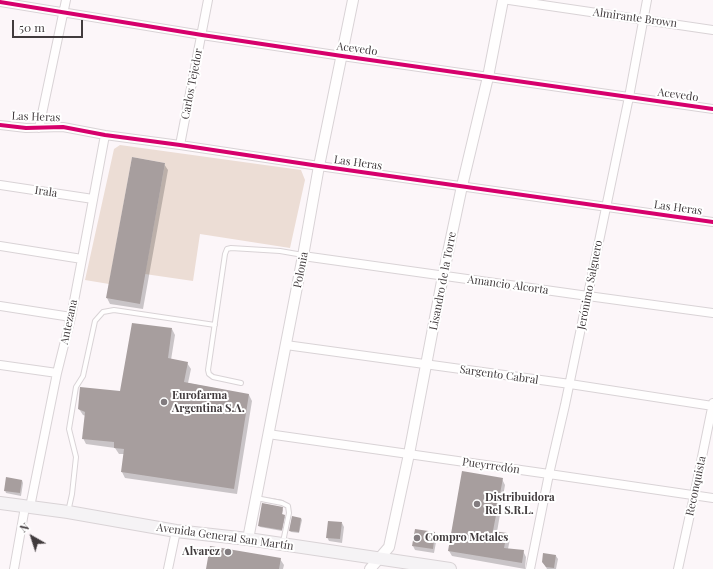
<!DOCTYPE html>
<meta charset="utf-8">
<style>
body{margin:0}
#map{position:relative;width:713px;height:569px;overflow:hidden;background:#fcf6f9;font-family:"Playfair Display",serif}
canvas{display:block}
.north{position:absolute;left:12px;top:517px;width:40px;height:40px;-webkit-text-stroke:3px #fff;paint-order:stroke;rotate:321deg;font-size:11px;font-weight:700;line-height:16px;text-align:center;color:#413b3d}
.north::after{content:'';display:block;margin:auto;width:14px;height:18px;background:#413b3d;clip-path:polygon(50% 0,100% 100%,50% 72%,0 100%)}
.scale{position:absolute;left:12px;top:20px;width:71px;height:18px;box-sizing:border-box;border:2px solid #413b3d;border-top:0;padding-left:5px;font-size:12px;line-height:14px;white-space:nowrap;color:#413b3d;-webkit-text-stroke:3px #fff;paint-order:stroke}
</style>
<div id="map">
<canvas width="713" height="569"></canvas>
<div class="north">N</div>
<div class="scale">50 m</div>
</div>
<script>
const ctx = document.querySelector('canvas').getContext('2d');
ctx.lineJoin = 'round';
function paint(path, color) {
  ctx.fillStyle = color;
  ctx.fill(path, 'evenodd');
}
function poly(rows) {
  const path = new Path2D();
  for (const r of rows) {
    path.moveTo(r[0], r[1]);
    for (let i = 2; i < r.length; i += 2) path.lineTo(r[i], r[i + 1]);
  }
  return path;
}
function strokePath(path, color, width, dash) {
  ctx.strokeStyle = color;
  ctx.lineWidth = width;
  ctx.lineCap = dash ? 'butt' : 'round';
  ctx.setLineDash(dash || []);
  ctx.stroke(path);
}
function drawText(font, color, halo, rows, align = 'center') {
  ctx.font = font + ' "Playfair Display",serif';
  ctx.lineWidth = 4;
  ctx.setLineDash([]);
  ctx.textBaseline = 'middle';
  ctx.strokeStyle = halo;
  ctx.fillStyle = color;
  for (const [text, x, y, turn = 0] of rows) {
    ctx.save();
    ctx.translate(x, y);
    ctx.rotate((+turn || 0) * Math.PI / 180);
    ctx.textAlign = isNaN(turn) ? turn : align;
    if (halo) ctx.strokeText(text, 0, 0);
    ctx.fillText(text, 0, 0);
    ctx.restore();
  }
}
paint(poly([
 [120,145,301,170,305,180,290,248,200,234,193,281,145,274,165,163,132,157,109,284,85,280,114,149]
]), '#ecddd5');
paint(poly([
 [164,164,168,170,143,309,110,304,107,298],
 [172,329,175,335,171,360,187,363,191,369,188,383,249,395,252,401,237,494,125,478,122,472,124,454,119,454,115,448,86,444,83,438,86,416,83,415,79,409,121,392],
 [502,479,505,485,497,532,506,534,510,539,508,549,523,551,526,557,525,569,452,556,449,551],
 [22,480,23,483,21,496,6,493,5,490],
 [265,497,283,500,284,501],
 [282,508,283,510,282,515,284,516,285,517,282,531,260,527,259,526],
 [301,518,302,520,299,533,291,532,290,531],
 [342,523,344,527,342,543,329,541,327,537],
 [435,533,437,537,434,553,415,550,413,546],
 [556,556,558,559,556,569,547,569,543,562],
 [280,559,284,565,283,569,207,569]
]), '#0003');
paint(poly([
 [132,157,165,163,140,304,106,298],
 [132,323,172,328,168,358,188,362,184,382,249,394,234,489,121,472,124,449,114,448,114,442,82,439,85,412,78,409,80,387,120,391],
 [462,471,503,478,493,531,507,533,504,548,524,550,522,563,448,551],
 [6,477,22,480,20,493,4,491],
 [262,503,283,507,282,514,285,515,282,530,258,526],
 [292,516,301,518,299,532,289,531],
 [328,521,342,522,340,539,326,538],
 [415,529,435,532,433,549,412,546],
 [210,546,281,558,279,569,206,569],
 [543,553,556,555,554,568,546,567,542,562]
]), '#a79e9e');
const service = poly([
 [241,383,213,377,209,374,208,370,225,254,227,249,231,248,280,251,303,255],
 [256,498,282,503,288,506,289,513,283,542],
 [68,512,72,494,76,457,69,429,76,387,83,376,95,321,103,312,114,310,215,325]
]);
const minor = poly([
 [509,0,713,30],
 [0,2,202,35,342,56,713,109],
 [0,125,26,128,63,127,105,135,180,145,319,166,713,222],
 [39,128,66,0],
 [180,145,208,0],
 [0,185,93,199],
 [0,246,82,259],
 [303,256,588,296,713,313],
 [0,306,71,317],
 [286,345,570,384,713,406],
 [0,365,57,373],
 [268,434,549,474,713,498],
 [30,507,57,373,71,317,82,259,105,135],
 [14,569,25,507],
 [168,569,176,531],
 [530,569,549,474,565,405,629,97,647,0],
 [678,569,694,496,713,403]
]);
const tertiary = poly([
 [248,539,303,256,319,166,353,0],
 [370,569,389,547,409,454,443,276,462,186,488,77,503,0]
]);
const secondary = poly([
 [0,503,68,512,176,531,248,539,450,569]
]);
strokePath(service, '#d9d3d6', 6);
strokePath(minor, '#d9d3d6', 10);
strokePath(tertiary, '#d9d3d6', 12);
strokePath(secondary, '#d9d3d6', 14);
strokePath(service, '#fffefe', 4);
strokePath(minor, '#fffefe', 8);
strokePath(tertiary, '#fffefe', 10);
strokePath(secondary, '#f5f3f5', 12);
strokePath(poly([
 [0,2,202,35,342,56,713,109],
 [0,125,26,128,63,127,105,135,180,145,319,166,713,222]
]), '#d6006c', 4);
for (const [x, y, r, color] of [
 [164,402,4,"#827c7f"],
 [477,504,4,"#827c7f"],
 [417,538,4,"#827c7f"],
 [228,552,4,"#827c7f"]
]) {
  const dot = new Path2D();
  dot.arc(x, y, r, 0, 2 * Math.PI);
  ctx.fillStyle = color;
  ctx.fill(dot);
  strokePath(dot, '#fff', 1.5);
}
drawText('11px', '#413b3d', '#fff', [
 ["Almirante Brown",635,18,8],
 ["Acevedo",357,49,8],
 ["Carlos Tejedor",192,84,-79],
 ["Acevedo",678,95,8],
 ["Las Heras",36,117,2],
 ["Las Heras",358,163,8],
 ["Irala",46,192,8],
 ["Las Heras",678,208,8],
 ["Polonia",301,270,-79],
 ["Lisandro de la Torre",443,281,-79],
 ["Amancio Alcorta",508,285,8],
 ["Jerónimo Salguero",590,285,-79],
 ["Antezana",69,322,-78],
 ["Sargento Cabral",499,375,8],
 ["Pueyrredón",491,466,8],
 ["Reconquista",696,486,-78],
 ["Avenida General San Martín",225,537,8]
]);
drawText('bold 11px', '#413b3d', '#fff', [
 ["Eurofarma",172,396],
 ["Argentina S.A.",172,409],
 ["Distribuidora",485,498],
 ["Rel S.R.L.",485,511],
 ["Compro Metales",425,538],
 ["Alvarez",220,552,"right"]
], 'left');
</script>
